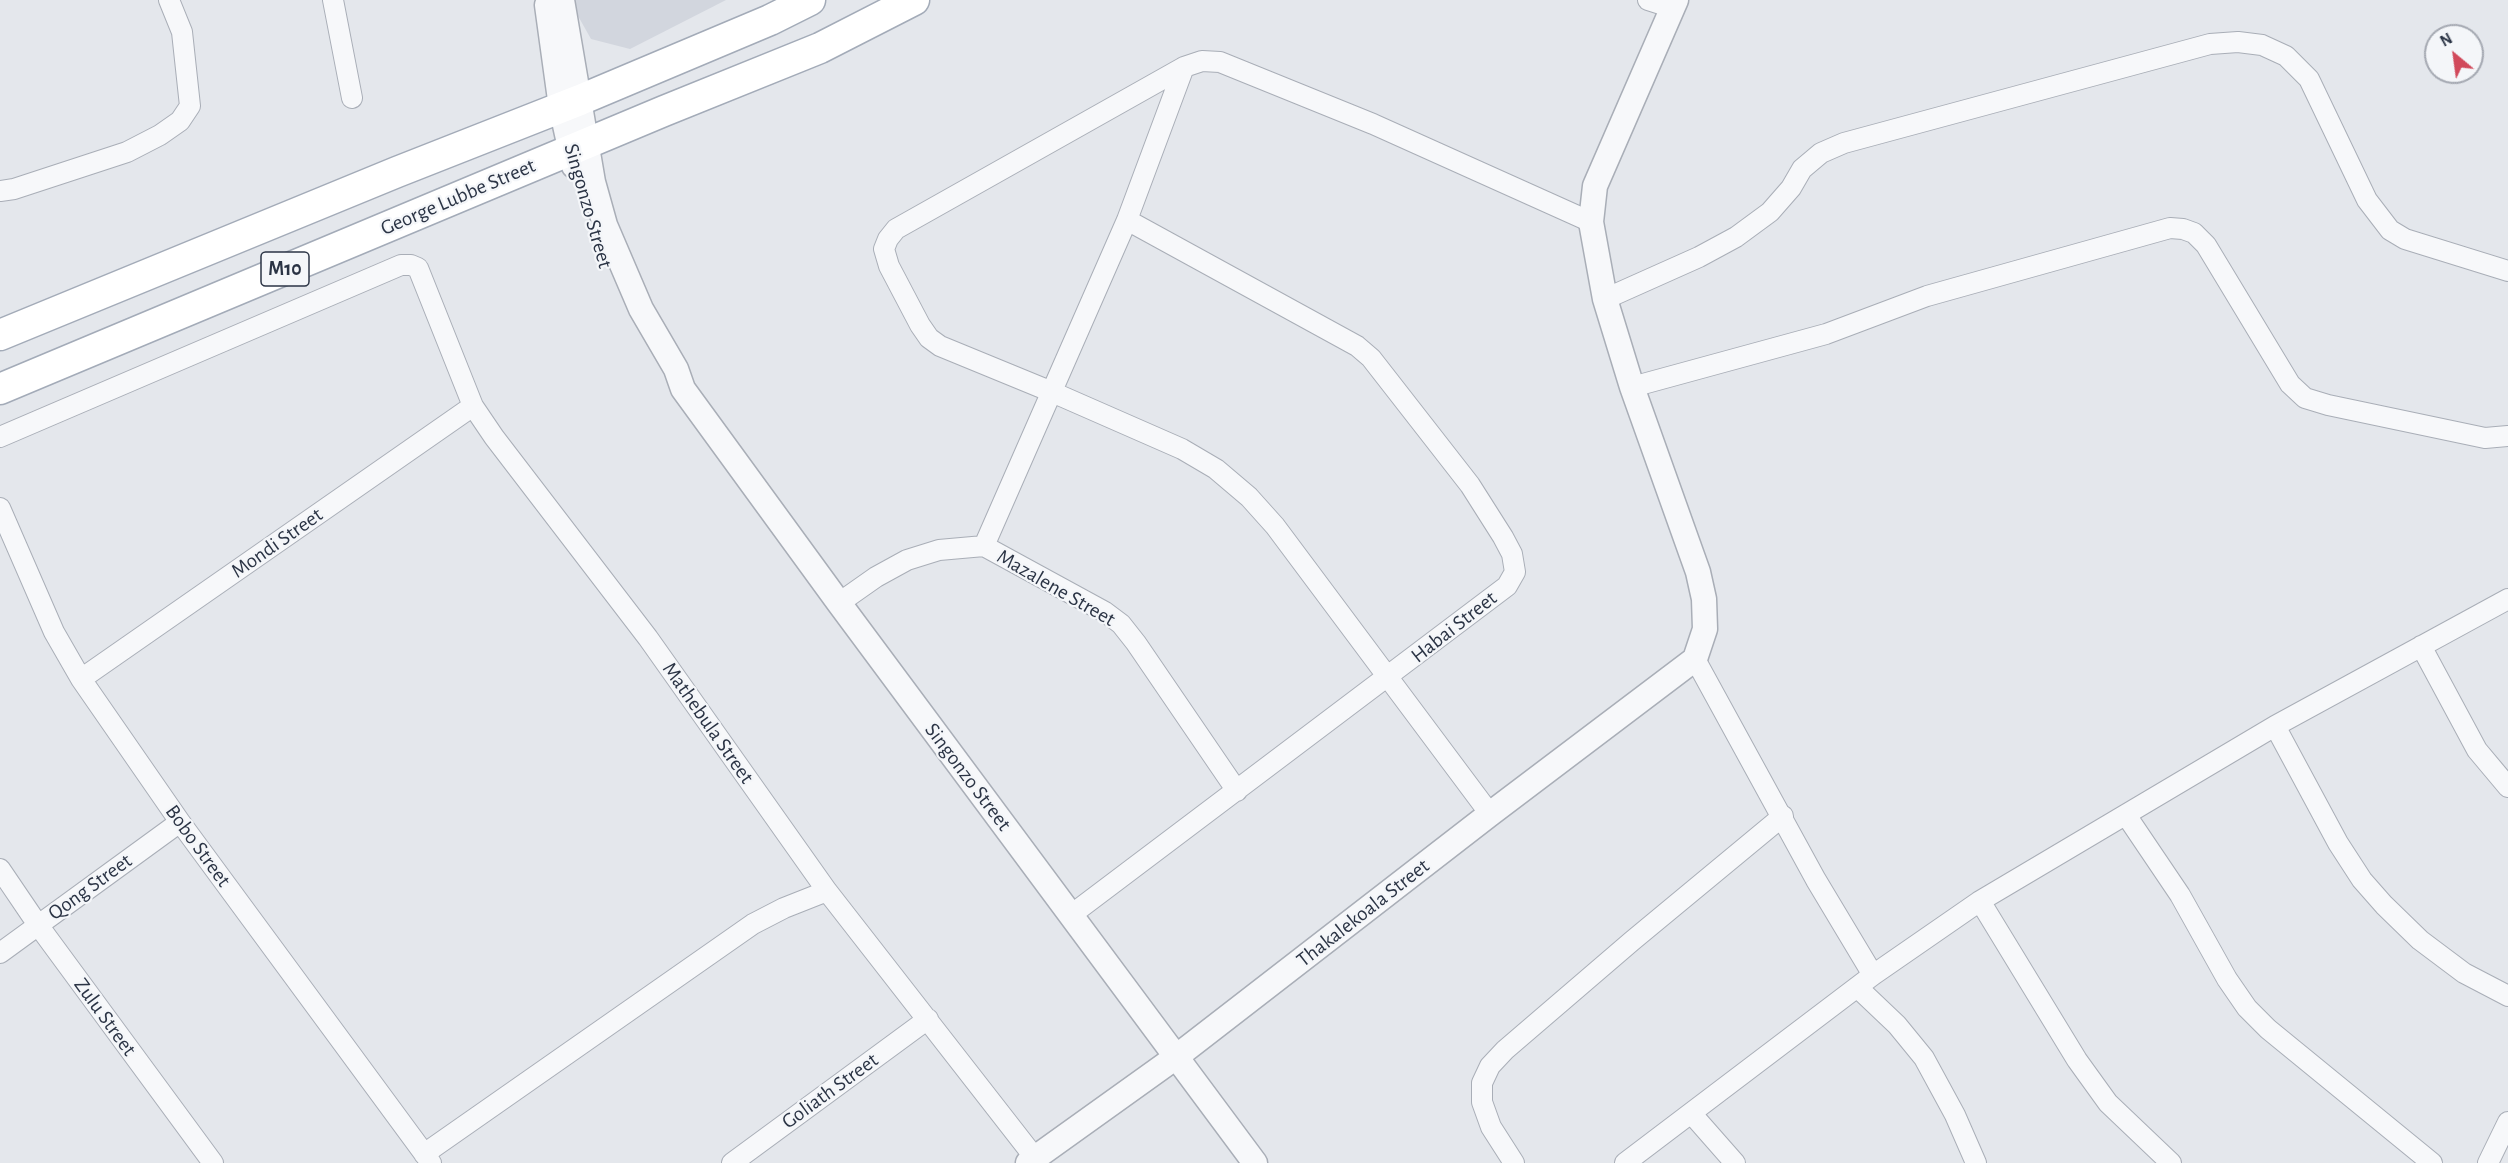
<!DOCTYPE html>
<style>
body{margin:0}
#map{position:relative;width:2508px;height:1163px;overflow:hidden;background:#e4e7ec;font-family:"Alegreya Sans",sans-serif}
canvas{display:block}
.north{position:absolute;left:2424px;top:24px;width:60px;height:60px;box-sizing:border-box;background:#f4f6f9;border:2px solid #a4a8b1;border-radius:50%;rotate:331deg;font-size:16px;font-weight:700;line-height:24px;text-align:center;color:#2b3445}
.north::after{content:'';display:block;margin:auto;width:21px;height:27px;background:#d1495b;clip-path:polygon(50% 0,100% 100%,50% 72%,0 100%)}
</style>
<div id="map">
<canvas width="2508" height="1163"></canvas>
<div class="north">N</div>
</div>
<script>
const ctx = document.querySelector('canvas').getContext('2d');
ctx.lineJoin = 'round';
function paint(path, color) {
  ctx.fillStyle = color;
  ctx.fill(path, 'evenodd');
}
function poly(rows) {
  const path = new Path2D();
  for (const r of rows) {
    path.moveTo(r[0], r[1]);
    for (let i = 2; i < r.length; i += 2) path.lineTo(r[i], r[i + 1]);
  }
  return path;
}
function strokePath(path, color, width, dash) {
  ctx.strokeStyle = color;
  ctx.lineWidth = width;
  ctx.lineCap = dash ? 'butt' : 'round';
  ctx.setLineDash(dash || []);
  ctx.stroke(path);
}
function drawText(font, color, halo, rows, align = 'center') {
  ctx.font = font + ' "Alegreya Sans",sans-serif';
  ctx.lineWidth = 4.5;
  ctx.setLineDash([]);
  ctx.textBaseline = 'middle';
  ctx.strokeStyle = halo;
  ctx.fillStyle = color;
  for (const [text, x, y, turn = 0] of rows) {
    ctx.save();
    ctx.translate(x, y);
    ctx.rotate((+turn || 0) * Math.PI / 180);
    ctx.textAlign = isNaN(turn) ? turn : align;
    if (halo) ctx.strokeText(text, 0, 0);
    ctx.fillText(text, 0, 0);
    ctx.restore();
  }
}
paint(poly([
 [569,0,726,0,630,49,591,39]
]), '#d2d6de');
const minor = poly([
 [333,0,352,98],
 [1648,0,1673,8],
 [0,191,14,189,127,152,160,135,180,121,190,106,182,32,169,0],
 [1605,299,1699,257,1736,237,1770,212,1791,188,1802,169,1821,153,1844,143,2210,44,2238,42,2262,45,2286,56,2309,79,2367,200,2390,230,2405,239,2508,271],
 [1632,387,1826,334,1927,296,2170,228,2183,229,2194,233,2206,245,2290,384,2305,398,2328,405,2485,438,2508,436],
 [0,437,401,265,411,265,418,268,473,406,494,437,648,638,827,891,1035,1158],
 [0,508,54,632,81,679,180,822,431,1163],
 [984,546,1127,220,1184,67],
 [839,603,876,577,907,560,939,550,984,546,1105,612,1121,624,1136,643,1237,791],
 [2421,646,2477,750,2508,787],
 [1695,659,1816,880,1873,975],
 [81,679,473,406],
 [2275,726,2338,843,2362,880,2384,905,2420,940,2464,973,2508,996],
 [1490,814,1275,526,1249,497,1216,469,1182,449,1052,392,940,346,929,338,920,325,889,266,884,249,888,239,896,229,1184,67,1202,61,1220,62,1373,124,1591,222],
 [2126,815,2180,895,2227,979,2247,1008,2268,1029,2432,1163],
 [0,869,38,925,213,1163],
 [1980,901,2077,1060,2108,1103,2171,1163],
 [1071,915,1507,586,1515,572,1512,554,1503,537,1470,485,1371,358,1357,346,1127,220],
 [0,953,180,822],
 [1857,987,1897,1025,1924,1058,1955,1115,1976,1163],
 [1691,1113,1735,1163],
 [424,1154,753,924,784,908,827,891],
 [732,1163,928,1019],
 [1514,1163,1491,1127,1482,1102,1482,1083,1490,1066,1505,1050,1632,941,1783,816],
 [1625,1163,1873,975,1980,901,2275,726,2508,599],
 [2488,1163,2508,1122]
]);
const tertiary = poly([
 [562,0,593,182,605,225,641,309,676,369,683,389,839,603,1255,1163],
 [547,5,561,107,574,166],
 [1028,1163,1176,1057,1490,814,1695,659,1705,629,1704,599,1698,572,1632,387,1605,299,1591,222,1595,186,1676,0]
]);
const primary = poly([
 [0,335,397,172,580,100,770,20,810,0],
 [0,389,664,111,820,48,914,0]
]);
strokePath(minor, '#a9aeb7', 22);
strokePath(tertiary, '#a9aeb7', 27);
strokePath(primary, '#a3abb8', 33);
strokePath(minor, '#f7f8fa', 20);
strokePath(tertiary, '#f7f8fa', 24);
strokePath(primary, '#fff', 30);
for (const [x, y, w] of [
 [285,269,48]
]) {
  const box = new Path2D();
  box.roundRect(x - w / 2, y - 17, w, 34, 4.5);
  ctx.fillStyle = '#f4f6f9';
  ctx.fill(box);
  strokePath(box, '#2b3445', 1.5);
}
drawText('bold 20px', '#2b3445', null, [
 ["M10",285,269]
]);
drawText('21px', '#2b3445', '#f4f6f9', [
 ["George Lubbe Street",458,197,-23],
 ["Singonzo Street",588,206,74],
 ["Mondi Street",277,543,-35],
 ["Mazalene Street",1056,588,30],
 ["Habai Street",1454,627,-38],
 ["Mathebula Street",708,723,55],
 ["Singonzo Street",968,777,53],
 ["Bobo Street",198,846,54],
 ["Qong Street",90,887,-36],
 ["Thakalekoala Street",1363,913,-38],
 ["Zulu Street",105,1017,54],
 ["Goliath Street",830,1091,-36]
]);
</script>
